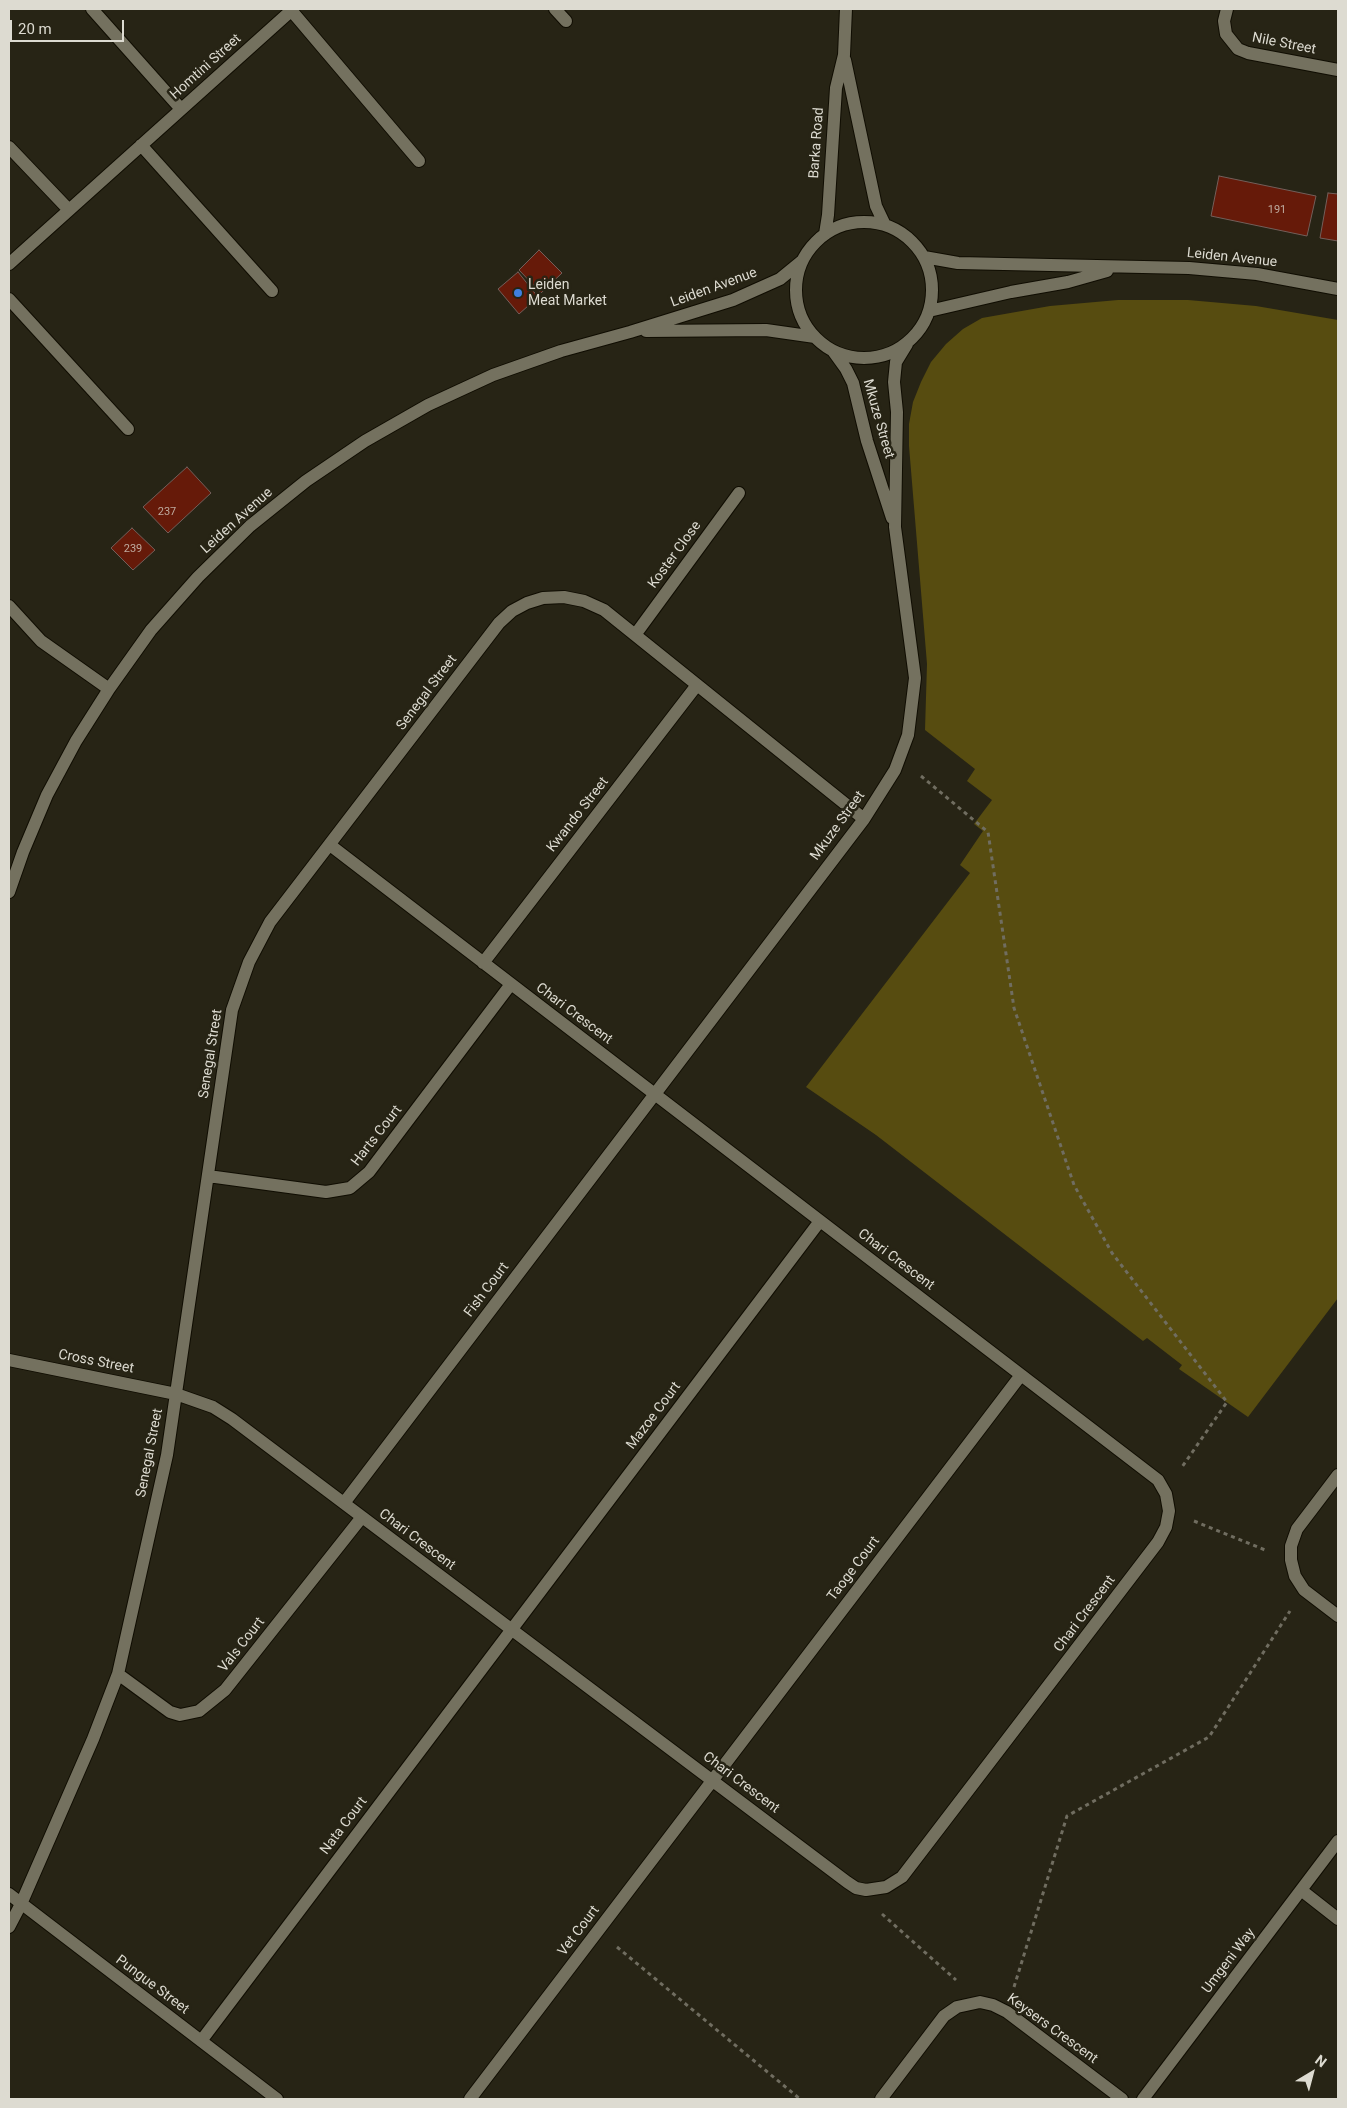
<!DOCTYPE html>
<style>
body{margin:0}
#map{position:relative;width:1347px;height:2108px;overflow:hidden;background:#272415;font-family:Roboto,sans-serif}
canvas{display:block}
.frame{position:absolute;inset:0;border:10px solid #dddbd1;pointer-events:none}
.north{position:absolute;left:1287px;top:2048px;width:50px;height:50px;-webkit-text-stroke:4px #272415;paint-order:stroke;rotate:37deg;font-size:14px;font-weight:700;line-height:20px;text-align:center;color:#dddbd1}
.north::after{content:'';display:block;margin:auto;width:18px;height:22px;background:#dddbd1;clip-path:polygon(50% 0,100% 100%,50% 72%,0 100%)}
.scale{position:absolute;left:10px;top:20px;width:114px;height:22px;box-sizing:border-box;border:2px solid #dddbd1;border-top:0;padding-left:6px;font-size:15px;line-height:18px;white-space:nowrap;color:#dddbd1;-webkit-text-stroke:4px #272415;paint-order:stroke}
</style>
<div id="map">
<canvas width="1347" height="2108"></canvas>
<div class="frame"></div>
<div class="north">N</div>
<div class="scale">20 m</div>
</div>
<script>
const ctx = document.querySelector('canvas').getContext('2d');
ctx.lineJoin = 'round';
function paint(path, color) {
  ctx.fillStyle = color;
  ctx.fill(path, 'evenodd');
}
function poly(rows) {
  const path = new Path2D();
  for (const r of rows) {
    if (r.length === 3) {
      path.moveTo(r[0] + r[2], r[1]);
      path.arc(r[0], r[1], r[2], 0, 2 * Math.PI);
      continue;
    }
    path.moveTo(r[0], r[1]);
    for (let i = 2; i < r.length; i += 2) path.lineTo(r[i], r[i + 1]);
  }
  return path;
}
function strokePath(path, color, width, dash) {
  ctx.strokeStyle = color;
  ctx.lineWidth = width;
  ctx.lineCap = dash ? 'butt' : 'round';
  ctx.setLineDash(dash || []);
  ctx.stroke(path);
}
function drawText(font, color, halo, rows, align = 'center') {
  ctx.font = font + ' Roboto,sans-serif';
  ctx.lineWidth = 5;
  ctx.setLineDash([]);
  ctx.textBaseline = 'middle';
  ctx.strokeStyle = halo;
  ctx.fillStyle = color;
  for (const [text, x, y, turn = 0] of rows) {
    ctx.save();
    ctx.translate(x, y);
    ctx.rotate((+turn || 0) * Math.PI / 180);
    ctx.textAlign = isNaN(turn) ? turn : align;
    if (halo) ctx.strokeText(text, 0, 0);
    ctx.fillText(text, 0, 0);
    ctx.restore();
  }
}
paint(poly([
 [1118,300,1188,300,1256,306,1338,320,1338,1298,1248,1417,1179,1369,1182,1365,1147,1338,1143,1341,876,1135,806,1087,970,873,960,865,983,831,974,824,992,800,967,781,975,769,925,730,927,664,909,446,909,424,913,402,921,382,931,362,946,344,963,329,982,318,1050,306]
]), '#574c10');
const building = poly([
 [1219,176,1316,196,1307,236,1211,216,1219,176],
 [1328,193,1338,194,1338,241,1320,238,1328,193],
 [539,250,562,273,541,293,519,270,539,250],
 [518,272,538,297,519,314,498,289,518,272],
 [187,467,211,493,168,533,143,507,187,467],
 [132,528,155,550,133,570,111,548,132,528]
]);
paint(building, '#661a09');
strokePath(building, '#735f5a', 1);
const minor = poly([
 [92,9,181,109],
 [290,9,419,161],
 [555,9,566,21],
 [1227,9,1224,21,1226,34,1238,49,1248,53,1338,70],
 [845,60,876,206,885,225],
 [141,145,272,291],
 [9,147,69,210],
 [864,290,68],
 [825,234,828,215,836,88,844,55,846,9],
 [924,257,958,263,1189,268,1257,274,1338,289],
 [9,264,293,9],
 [9,299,128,429],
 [929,311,1011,292,1068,282,1107,271],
 [646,331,766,330,815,337],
 [833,351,846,369,853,383,867,441,892,518],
 [9,606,41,641,109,689],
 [635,635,739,493],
 [9,892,23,852,47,795,76,741,109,689,151,630,198,577,250,526,306,481,365,441,428,405,493,375,561,351,630,332,733,300,780,279,802,261],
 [483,963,697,685],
 [208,1176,326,1192,350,1188,369,1172,511,984],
 [9,1360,176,1394,213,1407,232,1419,847,1882,856,1888,866,1890,886,1887,902,1877,1158,1542,1166,1527,1169,1511,1166,1494,1158,1480,330,845],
 [1338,1475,1297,1529,1291,1546,1291,1560,1295,1576,1304,1590,1338,1616],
 [344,1503,864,819,895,770,908,735,915,678,895,527,897,412,894,382,896,362,907,344],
 [118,1674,170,1712,180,1715,199,1711,225,1690,362,1517],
 [1301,1890,1338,1919],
 [9,1894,277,2099],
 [9,1927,21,1904,93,1739,118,1674,167,1455,232,1010,249,962,270,922,499,623,512,611,527,603,543,598,564,597,584,601,604,610,864,819],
 [201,2041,820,1221],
 [470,2099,1021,1375],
 [881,2099,944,2016,957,2007,980,2002,993,2005,1007,2012,1122,2099],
 [1143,2099,1338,1841]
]);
strokePath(minor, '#100d02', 14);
strokePath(poly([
 [921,776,988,832,1014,1008,1074,1185,1112,1253,1227,1402,1182,1467],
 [1194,1521,1265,1550],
 [882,1914,956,1980],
 [617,1947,800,2099],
 [1014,1987,1067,1816,1209,1737,1290,1611]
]), '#706d60', 3, [4, 4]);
strokePath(minor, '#74715f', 12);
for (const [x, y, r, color] of [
 [518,293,5,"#3f7fe0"]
]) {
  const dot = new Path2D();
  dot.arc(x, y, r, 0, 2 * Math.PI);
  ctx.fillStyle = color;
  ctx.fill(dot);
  strokePath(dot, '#272415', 2);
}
drawText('11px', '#bfab9f', null, [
 ["191",1277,210],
 ["237",167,512],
 ["239",133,549]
]);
drawText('14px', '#dddbd1', '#272415', [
 ["Nile Street",1284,44,11],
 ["Homtini Street",206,67,-42],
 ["Barka Road",817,143,-86],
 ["Leiden Avenue",1232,258,6],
 ["Leiden Avenue",714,288,-20],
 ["Mkuze Street",878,419,74],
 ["Leiden Avenue",237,521,-42],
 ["Koster Close",675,555,-54],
 ["Senegal Street",427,693,-53],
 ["Kwando Street",578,815,-52],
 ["Mkuze Street",838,826,-54],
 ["Chari Crescent",574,1014,37],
 ["Senegal Street",211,1054,-81],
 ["Harts Court",377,1136,-52],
 ["Chari Crescent",896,1260,37],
 ["Fish Court",487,1290,-53],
 ["Cross Street",96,1362,11],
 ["Mazoe Court",654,1416,-53],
 ["Senegal Street",150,1453,-79],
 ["Chari Crescent",417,1540,37],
 ["Taoge Court",854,1569,-53],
 ["Chari Crescent",1085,1614,-53],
 ["Vals Court",242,1645,-52],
 ["Chari Crescent",741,1783,37],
 ["Nata Court",344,1826,-53],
 ["Vet Court",579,1931,-53],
 ["Umgeni Way",1229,1961,-53],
 ["Pungue Street",152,1985,37],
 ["Keysers Crescent",1052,2029,36]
]);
drawText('14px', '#dddbd1', '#272415', [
 ["Leiden",528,285],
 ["Meat Market",528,301]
], 'left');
</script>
